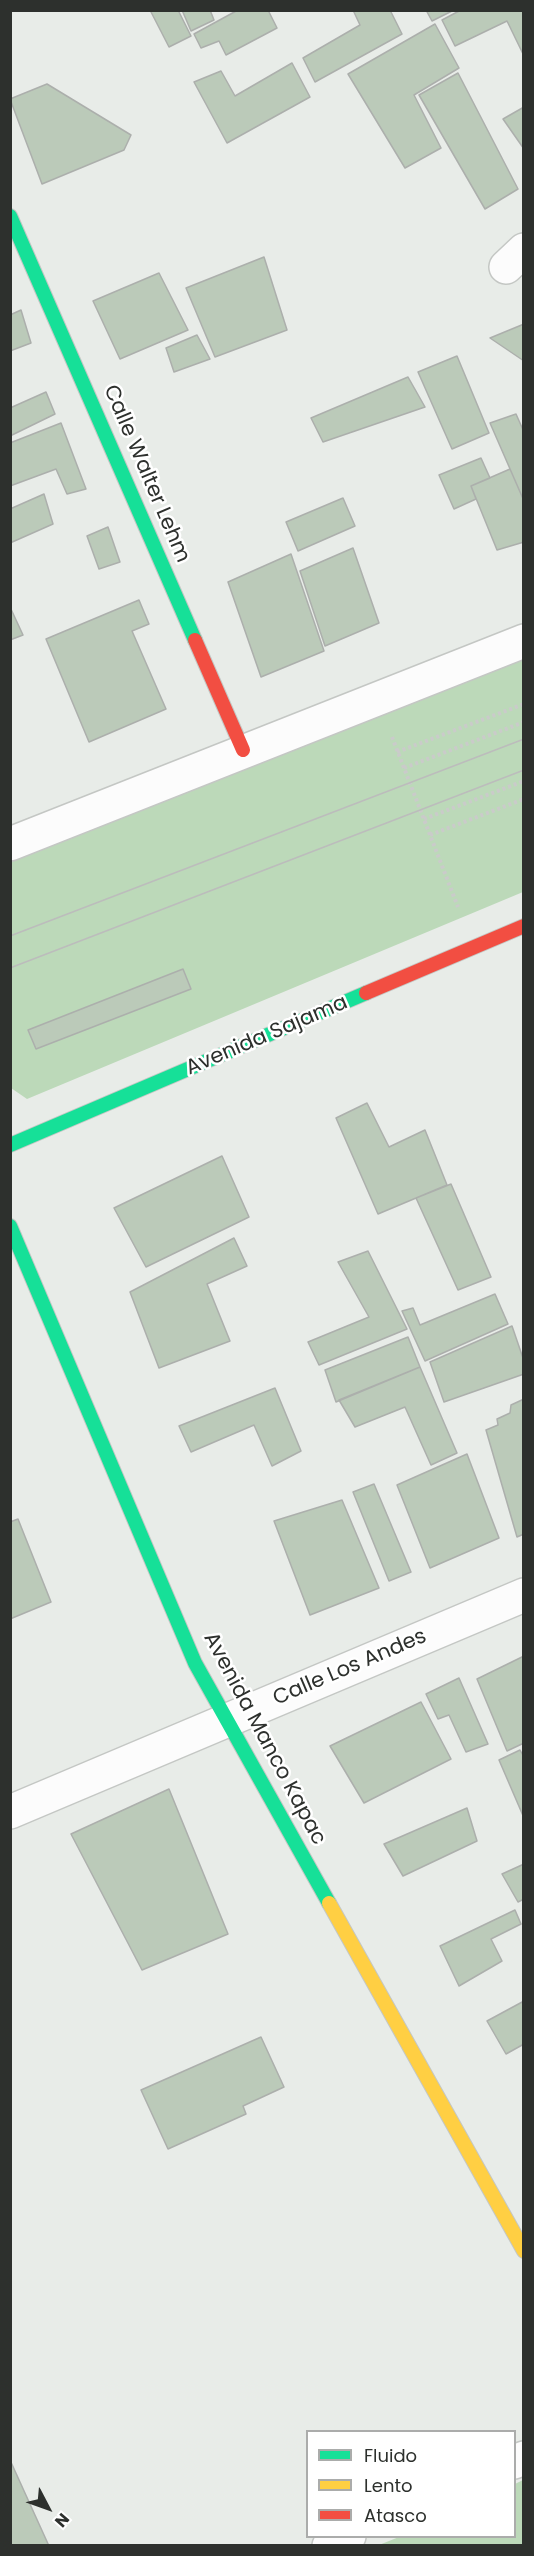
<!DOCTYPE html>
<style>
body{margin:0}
#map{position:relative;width:534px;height:2556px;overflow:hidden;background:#e8ece8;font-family:Poppins,sans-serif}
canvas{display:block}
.frame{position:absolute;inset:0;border:12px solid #2d302d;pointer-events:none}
.legend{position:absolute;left:306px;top:2430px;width:210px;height:108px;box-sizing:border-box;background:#fff;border:2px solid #abacab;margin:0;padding:8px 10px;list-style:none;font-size:18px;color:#2d302d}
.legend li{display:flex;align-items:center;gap:12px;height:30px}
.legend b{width:30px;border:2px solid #abacab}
.north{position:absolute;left:18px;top:2478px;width:60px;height:60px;-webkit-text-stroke:4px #fff;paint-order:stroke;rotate:131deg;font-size:16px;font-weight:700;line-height:24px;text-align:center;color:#2d302d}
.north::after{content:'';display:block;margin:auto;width:21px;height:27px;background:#2d302d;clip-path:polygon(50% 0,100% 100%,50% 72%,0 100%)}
</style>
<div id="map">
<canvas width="534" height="2556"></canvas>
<div class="frame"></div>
<ul class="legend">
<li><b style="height:8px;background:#16e098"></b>Fluido</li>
<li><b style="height:8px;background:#ffcf43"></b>Lento</li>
<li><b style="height:8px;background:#f24e42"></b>Atasco</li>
</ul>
<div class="north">N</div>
</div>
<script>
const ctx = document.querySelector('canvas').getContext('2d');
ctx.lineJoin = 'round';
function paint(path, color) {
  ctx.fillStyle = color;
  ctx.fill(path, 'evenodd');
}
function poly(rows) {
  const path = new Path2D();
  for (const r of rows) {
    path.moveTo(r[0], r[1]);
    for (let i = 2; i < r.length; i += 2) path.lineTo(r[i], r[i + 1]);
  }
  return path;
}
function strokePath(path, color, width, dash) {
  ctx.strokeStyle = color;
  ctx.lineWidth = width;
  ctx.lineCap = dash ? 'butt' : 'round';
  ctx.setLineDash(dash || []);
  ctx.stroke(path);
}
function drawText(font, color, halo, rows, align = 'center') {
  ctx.font = font + ' Poppins,sans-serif';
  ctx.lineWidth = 5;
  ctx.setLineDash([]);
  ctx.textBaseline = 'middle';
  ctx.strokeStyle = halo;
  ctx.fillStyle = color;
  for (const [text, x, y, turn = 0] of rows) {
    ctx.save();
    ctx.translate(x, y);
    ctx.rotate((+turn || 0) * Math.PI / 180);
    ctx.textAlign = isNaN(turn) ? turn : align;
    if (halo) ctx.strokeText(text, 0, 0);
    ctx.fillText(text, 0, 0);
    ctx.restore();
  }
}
paint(poly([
 [523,660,523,892,27,1099,11,1088,11,862,365,720],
 [523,2480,523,2545,379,2545,399,2537,514,2536,515,2484]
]), '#bcd9b9');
const building = poly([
 [150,10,178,10,191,36,169,47,150,10],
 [182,10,210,10,214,20,191,31,182,10],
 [238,10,268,10,277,28,226,55,219,41,201,48,194,34,238,10],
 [353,10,390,10,402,34,315,82,303,58,360,25,353,10],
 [426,10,454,10,432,21,426,10],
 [461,10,524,10,524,56,507,21,455,46,442,20,461,10],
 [435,24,459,68,414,95,441,148,405,168,348,74,435,24],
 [292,63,310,97,227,143,194,82,221,71,235,96,292,63],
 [458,73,518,189,485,209,419,95,458,73],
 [47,84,131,135,124,150,42,184,10,99,47,84],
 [524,107,524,149,503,119,524,107],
 [264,257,287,330,215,357,186,288,264,257],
 [159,273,188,330,120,359,93,301,159,273],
 [21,310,31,343,10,351,10,315,21,310],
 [524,324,524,361,490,338,524,324],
 [197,335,210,359,174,372,166,348,197,335],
 [457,356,489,433,452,449,418,372,457,356],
 [408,377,425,407,323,442,311,418,408,377],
 [46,392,55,414,10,436,10,408,46,392],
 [516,414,524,432,524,501,490,423,516,414],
 [61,423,86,489,67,494,56,469,10,486,10,443,61,423],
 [481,458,490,478,471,486,476,499,454,509,439,475,481,458],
 [510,469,524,501,524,542,497,550,471,486,510,469],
 [44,494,53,524,10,543,10,509,44,494],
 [343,498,355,526,298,551,286,522,343,498],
 [108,527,120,562,99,569,87,536,108,527],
 [353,548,379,623,325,646,300,571,353,548],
 [291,554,324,651,261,677,228,582,291,554],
 [139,600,149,624,132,631,166,709,89,742,46,639,139,600],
 [10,607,23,635,10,640,10,607],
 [183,969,191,989,36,1049,28,1030,183,969],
 [367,1103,389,1147,425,1130,447,1185,378,1214,336,1118,367,1103],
 [222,1156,249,1217,146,1267,114,1208,222,1156],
 [451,1184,491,1277,458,1290,416,1198,451,1184],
 [234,1238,247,1266,207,1284,230,1341,159,1368,130,1292,234,1238],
 [368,1251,407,1329,319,1365,308,1342,369,1317,338,1262,368,1251],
 [495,1294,508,1324,425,1361,402,1311,413,1308,420,1325,495,1294],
 [512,1326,524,1361,524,1374,444,1402,430,1362,512,1326],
 [408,1337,420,1367,336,1402,325,1370,408,1337],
 [420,1367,457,1453,431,1465,405,1407,355,1427,339,1400,420,1367],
 [275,1388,301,1451,272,1466,254,1425,191,1452,179,1426,275,1388],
 [524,1399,524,1534,517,1537,486,1430,498,1425,497,1419,510,1413,511,1405,524,1399],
 [467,1454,499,1538,430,1568,397,1485,467,1454],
 [374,1484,411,1572,389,1581,353,1492,374,1484],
 [342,1500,379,1588,310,1615,274,1521,342,1500],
 [18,1519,51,1602,10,1619,10,1522,18,1519],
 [524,1656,524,1743,507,1751,477,1679,524,1656],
 [459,1678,488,1744,466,1752,449,1715,438,1719,426,1694,459,1678],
 [421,1702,451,1759,364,1803,330,1746,421,1702],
 [520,1750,524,1757,524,1818,499,1760,520,1750],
 [169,1789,228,1934,142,1970,71,1834,169,1789],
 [467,1808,477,1841,403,1876,384,1844,467,1808],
 [524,1864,524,1899,518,1902,502,1874,524,1864],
 [515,1910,521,1924,491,1939,502,1961,459,1986,440,1946,515,1910],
 [524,2001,524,2044,506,2054,487,2021,524,2001],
 [261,2037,284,2087,243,2106,246,2114,168,2149,141,2090,261,2037],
 [10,2460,49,2546,10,2546,10,2460]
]);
paint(building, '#bbcab9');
strokePath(building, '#acafac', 1.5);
const street = poly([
 [506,267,524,250],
 [10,844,524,641],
 [10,1812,524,1595],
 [514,2462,524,2458],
 [329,2546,349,2536]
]);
const fast = poly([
 [10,216,195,640],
 [10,1145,366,993],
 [10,1226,195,1663,329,1903]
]);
const slow = poly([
 [329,1903,524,2251]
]);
const jam = poly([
 [195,640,243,750],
 [366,993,524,926]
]);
strokePath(street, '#c4c7c4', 36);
strokePath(fast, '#c4c7c4', 16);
strokePath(slow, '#c4c7c4', 16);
strokePath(jam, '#c4c7c4', 16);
strokePath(poly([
 [392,737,458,907],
 [397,752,524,704],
 [404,768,524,722],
 [424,819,524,781],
 [430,835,524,799]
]), '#cacbca', 4, [3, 3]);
strokePath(street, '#fcfcfc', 33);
strokePath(fast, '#16e098', 14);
strokePath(slow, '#ffcf43', 14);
strokePath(jam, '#f24e42', 14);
strokePath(poly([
 [10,936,524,739],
 [10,968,524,770]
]), '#bcbcbc', 1.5);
drawText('21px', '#2d302d', '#fff', [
 ["Calle Walter Lehm",146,474,67],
 ["Avenida Sajama",267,1036,-23],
 ["Calle Los Andes",350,1668,-23],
 ["Avenida Manco Kapac",264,1739,62]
]);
</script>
